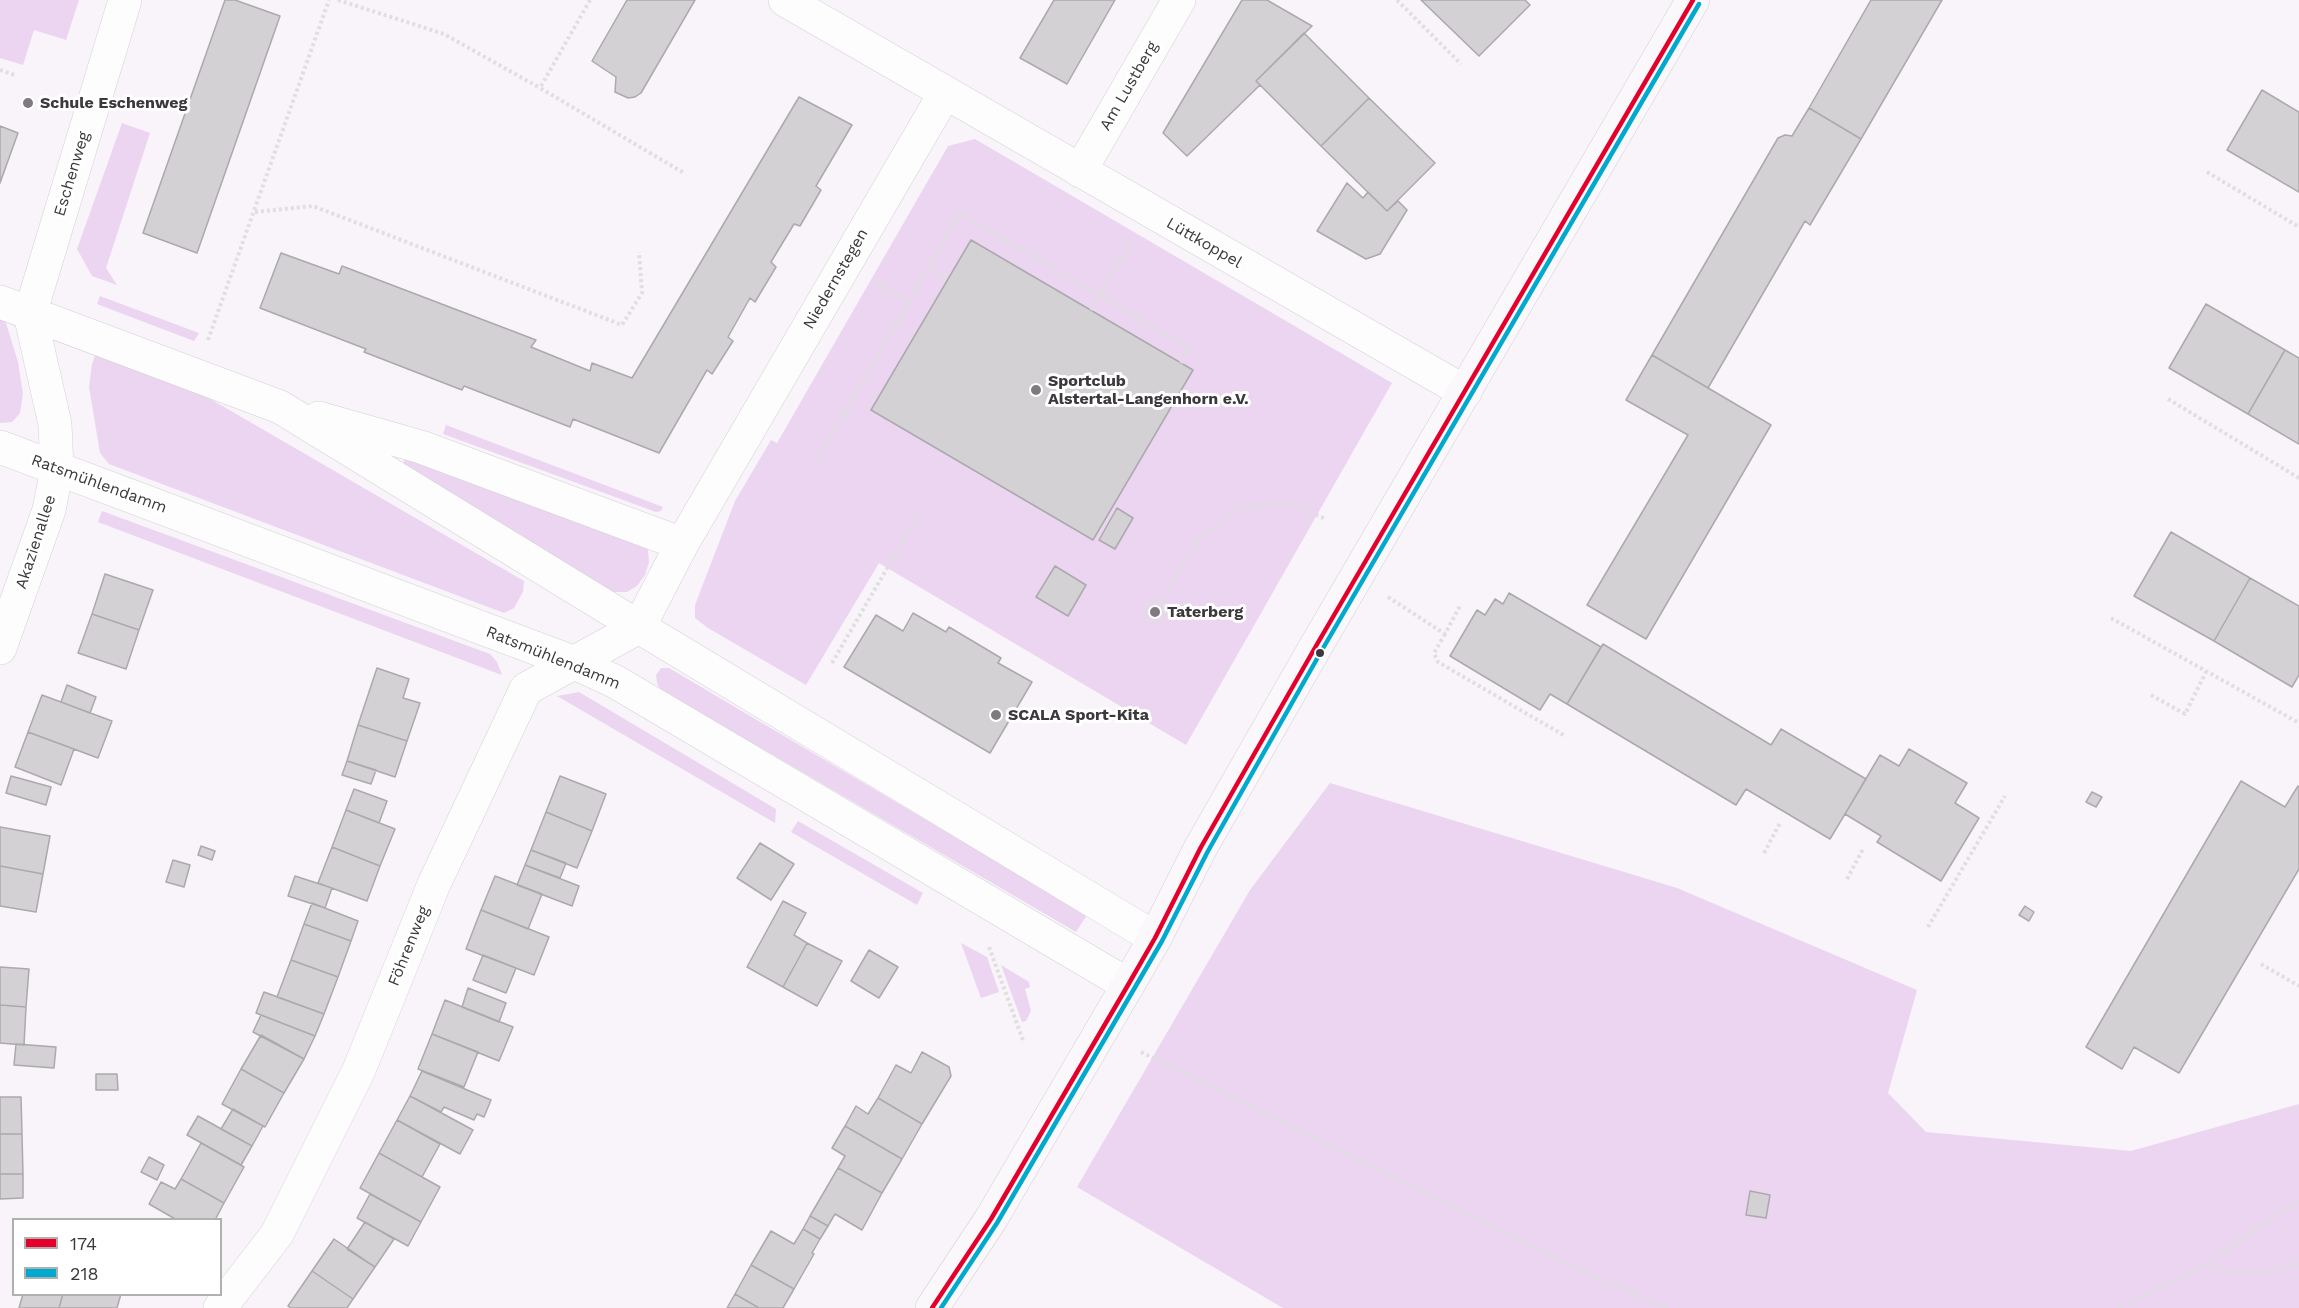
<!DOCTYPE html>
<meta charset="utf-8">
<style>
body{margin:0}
#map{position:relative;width:2299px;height:1308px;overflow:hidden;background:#f8f4f9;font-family:"Work Sans",sans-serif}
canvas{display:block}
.legend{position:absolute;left:12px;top:1218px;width:210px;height:78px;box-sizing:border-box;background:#fff;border:2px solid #b1b0b1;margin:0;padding:8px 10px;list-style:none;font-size:18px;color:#3c393d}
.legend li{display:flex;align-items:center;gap:12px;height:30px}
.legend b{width:30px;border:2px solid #b1b0b1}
</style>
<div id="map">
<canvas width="2299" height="1308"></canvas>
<ul class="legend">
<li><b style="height:8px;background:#e4002b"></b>174</li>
<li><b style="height:8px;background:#00a9ce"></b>218</li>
</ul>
</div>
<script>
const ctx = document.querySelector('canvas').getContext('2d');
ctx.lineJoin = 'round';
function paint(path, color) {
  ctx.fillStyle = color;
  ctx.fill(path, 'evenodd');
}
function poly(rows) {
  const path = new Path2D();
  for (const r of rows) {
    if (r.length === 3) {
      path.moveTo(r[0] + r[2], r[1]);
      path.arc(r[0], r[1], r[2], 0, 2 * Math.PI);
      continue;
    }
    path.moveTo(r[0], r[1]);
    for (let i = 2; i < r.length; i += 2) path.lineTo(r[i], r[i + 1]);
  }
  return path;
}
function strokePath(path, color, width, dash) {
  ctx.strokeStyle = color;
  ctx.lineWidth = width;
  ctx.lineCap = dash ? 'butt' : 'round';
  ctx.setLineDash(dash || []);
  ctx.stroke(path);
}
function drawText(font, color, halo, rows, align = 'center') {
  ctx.font = font + ' "Work Sans",sans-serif';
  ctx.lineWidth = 6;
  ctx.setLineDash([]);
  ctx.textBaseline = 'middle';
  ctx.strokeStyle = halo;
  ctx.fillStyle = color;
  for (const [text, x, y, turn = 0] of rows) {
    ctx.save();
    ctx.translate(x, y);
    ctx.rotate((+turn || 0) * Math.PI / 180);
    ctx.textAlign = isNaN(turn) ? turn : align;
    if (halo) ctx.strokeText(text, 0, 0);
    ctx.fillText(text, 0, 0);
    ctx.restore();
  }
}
paint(poly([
 [0,0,79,0,66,40,34,30,23,65,0,58],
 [122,123,150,133,106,268,117,285,92,276,77,249],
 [975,139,1392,383,1186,745,879,563,806,685,708,628,695,618,695,605,735,501,771,440,777,443,948,146],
 [100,296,199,333,194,341,97,304],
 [0,318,6,323,18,362,23,394,20,413,12,422,0,423],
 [101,353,188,386,524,581,523,592,514,608,504,613,109,464,100,453,89,387,92,364,95,356],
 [446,425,663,507,661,511,656,512,443,434],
 [404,460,412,460,641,542,648,550,649,562,645,575,637,586,627,592,613,592,403,465],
 [102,511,490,654,497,662,502,675,98,522],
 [661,668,669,668,1087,915,1076,932,660,689,657,683,656,675],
 [579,692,776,809,775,823,557,696],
 [1330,783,1677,888,1917,990,1888,1093,1926,1132,2131,1151,2299,1104,2299,1308,1283,1308,1077,1187,1250,890],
 [798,821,923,893,917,905,791,832],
 [961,943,987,957,999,992,981,998],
 [1001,965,1029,982,1030,987,1025,989,1031,1011,1026,1021,1022,1022]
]), '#ebd5f1');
const building = poly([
 [225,0,235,0,280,16,197,253,143,233,225,0],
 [627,0,695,0,641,93,635,97,628,98,615,92,616,77,592,61,627,0],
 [1054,0,1115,0,1067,84,1020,58,1054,0],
 [1242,0,1267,0,1312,26,1256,81,1260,85,1187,156,1163,133,1242,0],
 [1421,0,1525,0,1530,5,1479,56,1421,0],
 [1871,0,1942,0,1861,139,1809,108,1871,0],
 [1304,33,1369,98,1321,146,1256,81,1304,33],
 [2262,90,2299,112,2299,192,2227,150,2262,90],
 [799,97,852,125,816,186,821,190,800,226,794,224,771,262,776,267,755,302,750,298,728,337,733,341,712,374,707,370,659,453,573,419,570,427,464,386,462,390,364,352,366,349,260,308,281,253,339,274,342,266,536,340,531,347,590,371,592,363,632,378,799,97],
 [1369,98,1435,163,1387,211,1321,146,1369,98],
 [1809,108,1861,139,1810,225,1805,221,1708,388,1652,355,1778,138,1785,135,1792,136,1809,108],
 [0,126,18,133,0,183,0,126],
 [1347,183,1363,198,1368,192,1387,211,1398,201,1407,210,1380,254,1366,259,1317,231,1347,183],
 [971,240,1193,370,1093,540,871,410,971,240],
 [2206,304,2285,350,2248,414,2169,368,2206,304],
 [2285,350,2299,358,2299,444,2248,414,2285,350],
 [1652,355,1771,425,1646,639,1587,605,1688,435,1626,400,1652,355],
 [1117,508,1133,518,1115,549,1099,540,1117,508],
 [2171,532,2250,578,2214,641,2134,596,2171,532],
 [1055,566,1086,585,1068,616,1036,597,1055,566],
 [105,574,153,590,139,630,92,614,105,574],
 [2250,578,2299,606,2299,675,2292,687,2214,641,2250,578],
 [1509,593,1601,647,1567,704,1550,694,1540,710,1450,656,1477,610,1485,615,1495,599,1503,604,1509,593],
 [913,613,946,632,949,627,1001,658,998,663,1032,682,990,753,844,667,876,615,903,631,913,613],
 [92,614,139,630,126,669,78,653,92,614],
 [1603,644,1771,745,1781,729,1866,779,1830,839,1746,789,1736,805,1567,704,1603,644],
 [377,668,409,679,403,698,420,703,407,741,358,725,377,668],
 [67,685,96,697,90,713,61,702,67,685],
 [42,695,112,721,98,758,28,732,42,695],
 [358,725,407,741,395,777,347,761,358,725],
 [28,732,74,749,61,785,15,767,28,732],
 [1909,749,1967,783,1955,803,1979,818,1941,881,1877,842,1881,836,1845,814,1880,755,1899,766,1909,749],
 [347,761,376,770,371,784,342,775,347,761],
 [11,776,51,787,46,805,6,793,11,776],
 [560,776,606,794,592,831,546,812,560,776],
 [2241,781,2285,807,2298,786,2299,787,2299,869,2179,1073,2134,1047,2122,1069,2086,1047,2241,781],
 [354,789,387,801,379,823,346,810,354,789],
 [2092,792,2102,797,2096,807,2086,802,2092,792],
 [346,810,395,829,380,866,332,847,346,810],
 [546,812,592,831,577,868,531,850,546,812],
 [0,827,50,836,43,874,0,866,0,827],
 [760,843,794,864,771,900,737,878,760,843],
 [201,846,215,851,212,860,198,855,201,846],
 [332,847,380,866,367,901,318,883,332,847],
 [531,850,566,863,560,878,525,865,531,850],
 [173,860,190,865,184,887,166,882,173,860],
 [525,865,579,886,572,906,517,885,525,865],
 [0,866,43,874,36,912,0,906,0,866],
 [295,876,332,888,325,908,288,896,295,876],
 [495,876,542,894,528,929,481,910,495,876],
 [783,901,806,913,794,935,807,943,783,987,747,967,783,901],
 [312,903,358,921,351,941,304,924,312,903],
 [2025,906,2034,912,2029,921,2019,915,2025,906],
 [481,910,549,937,534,975,466,949,481,910],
 [304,924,351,941,338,977,291,960,304,924],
 [807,943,842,961,817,1006,783,987,807,943],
 [869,950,898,967,879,998,851,981,869,950],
 [483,955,516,968,506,993,473,980,483,955],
 [291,960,338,977,324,1014,277,997,291,960],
 [0,967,29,969,26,1007,0,1005,0,967],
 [468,988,506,1003,499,1022,462,1007,468,988],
 [264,992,324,1014,315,1036,256,1013,264,992],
 [445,1000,513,1027,499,1061,432,1034,445,1000],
 [0,1005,26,1007,24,1045,0,1043,0,1005],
 [261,1015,315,1036,304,1059,253,1032,261,1015],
 [432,1034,478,1052,464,1087,418,1069,432,1034],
 [261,1035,304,1059,284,1093,241,1069,261,1035],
 [16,1044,56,1047,54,1068,14,1065,16,1044],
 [922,1052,949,1067,951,1076,922,1124,878,1098,896,1065,911,1073,922,1052],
 [241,1069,284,1093,265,1127,222,1104,241,1069],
 [422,1071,491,1100,484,1117,477,1114,474,1120,444,1107,441,1112,410,1096,422,1071],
 [96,1074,117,1074,118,1090,96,1090,96,1074],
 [410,1096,473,1130,460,1154,397,1120,410,1096],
 [0,1097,21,1097,22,1134,0,1134,0,1097],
 [878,1098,922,1124,902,1159,845,1126,856,1106,868,1114,878,1098],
 [233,1109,263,1126,252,1146,221,1129,233,1109],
 [198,1116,252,1146,241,1165,187,1135,198,1116],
 [397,1120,440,1144,422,1177,379,1153,397,1120],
 [845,1126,902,1159,882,1193,838,1168,845,1156,832,1148,845,1126],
 [0,1134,22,1134,23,1174,0,1174,0,1134],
 [201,1143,244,1167,224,1203,181,1179,201,1143],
 [379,1153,440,1187,421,1222,360,1188,379,1153],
 [149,1157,164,1165,157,1180,141,1172,149,1157],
 [838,1168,882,1193,862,1230,835,1214,828,1226,810,1216,838,1168],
 [0,1174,23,1174,23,1198,0,1199,0,1174],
 [181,1179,224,1203,215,1220,177,1220,149,1204,161,1182,175,1189,181,1179],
 [1750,1191,1770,1195,1766,1218,1746,1215,1750,1191],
 [370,1194,421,1222,408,1246,357,1218,370,1194],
 [810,1216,828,1226,820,1239,803,1229,810,1216],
 [365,1222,394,1239,375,1267,347,1249,365,1222],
 [803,1229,820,1239,812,1253,814,1254,794,1289,751,1265,771,1231,794,1244,803,1229],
 [334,1239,375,1267,353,1299,312,1271,334,1239],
 [751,1265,794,1289,783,1308,759,1308,735,1294,751,1265],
 [312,1271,353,1299,347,1308,291,1308,288,1306,312,1271],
 [23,1294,63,1294,59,1308,19,1308,23,1294],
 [63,1294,121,1294,117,1308,59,1308,63,1294],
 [735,1294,759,1308,727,1308,735,1294]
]);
paint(building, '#d4d1d5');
strokePath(building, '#aca9ad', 1.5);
const street = poly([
 [785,0,1465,392],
 [1080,171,1179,0],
 [0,302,280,407,639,627,1155,938],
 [319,418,421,447,682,544],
 [0,447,575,663,616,682,1128,985],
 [0,648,49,510,57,469,55,424,30,314,125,0],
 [220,1308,277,1234,359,1070,434,884,526,689,639,627,682,544,945,93]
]);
const secondary = poly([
 [932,1308,991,1219,1128,985,1155,938,1201,847,1316,646,1693,0]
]);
strokePath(street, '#d3d1d4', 34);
strokePath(secondary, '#d3d1d4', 34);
strokePath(poly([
 [338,0,444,34,540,88],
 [590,0,540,88,684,173],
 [1397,0,1461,64],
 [0,70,15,75],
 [2207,172,2299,227],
 [255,212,313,206,622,325,642,293,639,252],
 [928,268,948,278],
 [876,282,908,302],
 [1091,310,1130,243],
 [208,340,329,0],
 [2168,399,2299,478],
 [819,458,960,213,1189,348,1181,363],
 [1388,597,1445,634,1460,606],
 [1155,612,11],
 [1161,602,1199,538,1239,508,1287,502,1326,519],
 [2111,618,2299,723],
 [1445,634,1434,653,1438,662,1565,736],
 [832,663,918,515],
 [2151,695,2185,714,2206,672],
 [1764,853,1780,823],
 [1847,879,1863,849],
 [1928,927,2005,796],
 [989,947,1024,1043],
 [2261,964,2299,986],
 [1141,1052,1578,1269,1667,1308],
 [2203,1266,2231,1271,2266,1271,2299,1264],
 [2118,1308,2203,1266,2299,1200]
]), '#e0dfe0', 4, [3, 3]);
strokePath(street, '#fefdfe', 33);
strokePath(secondary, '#fbf8fc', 33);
strokePath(poly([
 [932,1308,991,1219,1128,985,1155,938,1201,847,1316,646,1693,0]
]), '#e4002b', 4.5);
strokePath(poly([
 [941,1308,997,1223,1134,989,1162,941,1208,851,1322,650,1699,4]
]), '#00a9ce', 4.5);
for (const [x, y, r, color] of [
 [28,103,6,"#7e7a7f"],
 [1036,390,6,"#7e7a7f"],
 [1155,612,6,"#7e7a7f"],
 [1320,653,5,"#3c393d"],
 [996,715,6,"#7e7a7f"]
]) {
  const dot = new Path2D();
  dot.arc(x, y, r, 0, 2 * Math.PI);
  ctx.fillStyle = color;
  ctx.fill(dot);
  strokePath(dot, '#fff', 2);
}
drawText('16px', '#3c393d', '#fff', [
 ["Am Lustberg",1129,86,-60],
 ["Eschenweg",72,174,-73],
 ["Lüttkoppel",1204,243,30],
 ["Niedernstegen",836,279,-60],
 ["Ratsmühlendamm",99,484,20],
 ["Akazienallee",36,542,-72],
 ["Ratsmühlendamm",553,658,22],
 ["Föhrenweg",409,946,-68]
]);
drawText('bold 16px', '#3c393d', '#fff', [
 ["Schule Eschenweg",40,103],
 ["Sportclub",1048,381],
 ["Alstertal-Langenhorn e.V.",1048,399],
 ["Taterberg",1167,612],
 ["SCALA Sport-Kita",1008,715]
], 'left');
</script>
